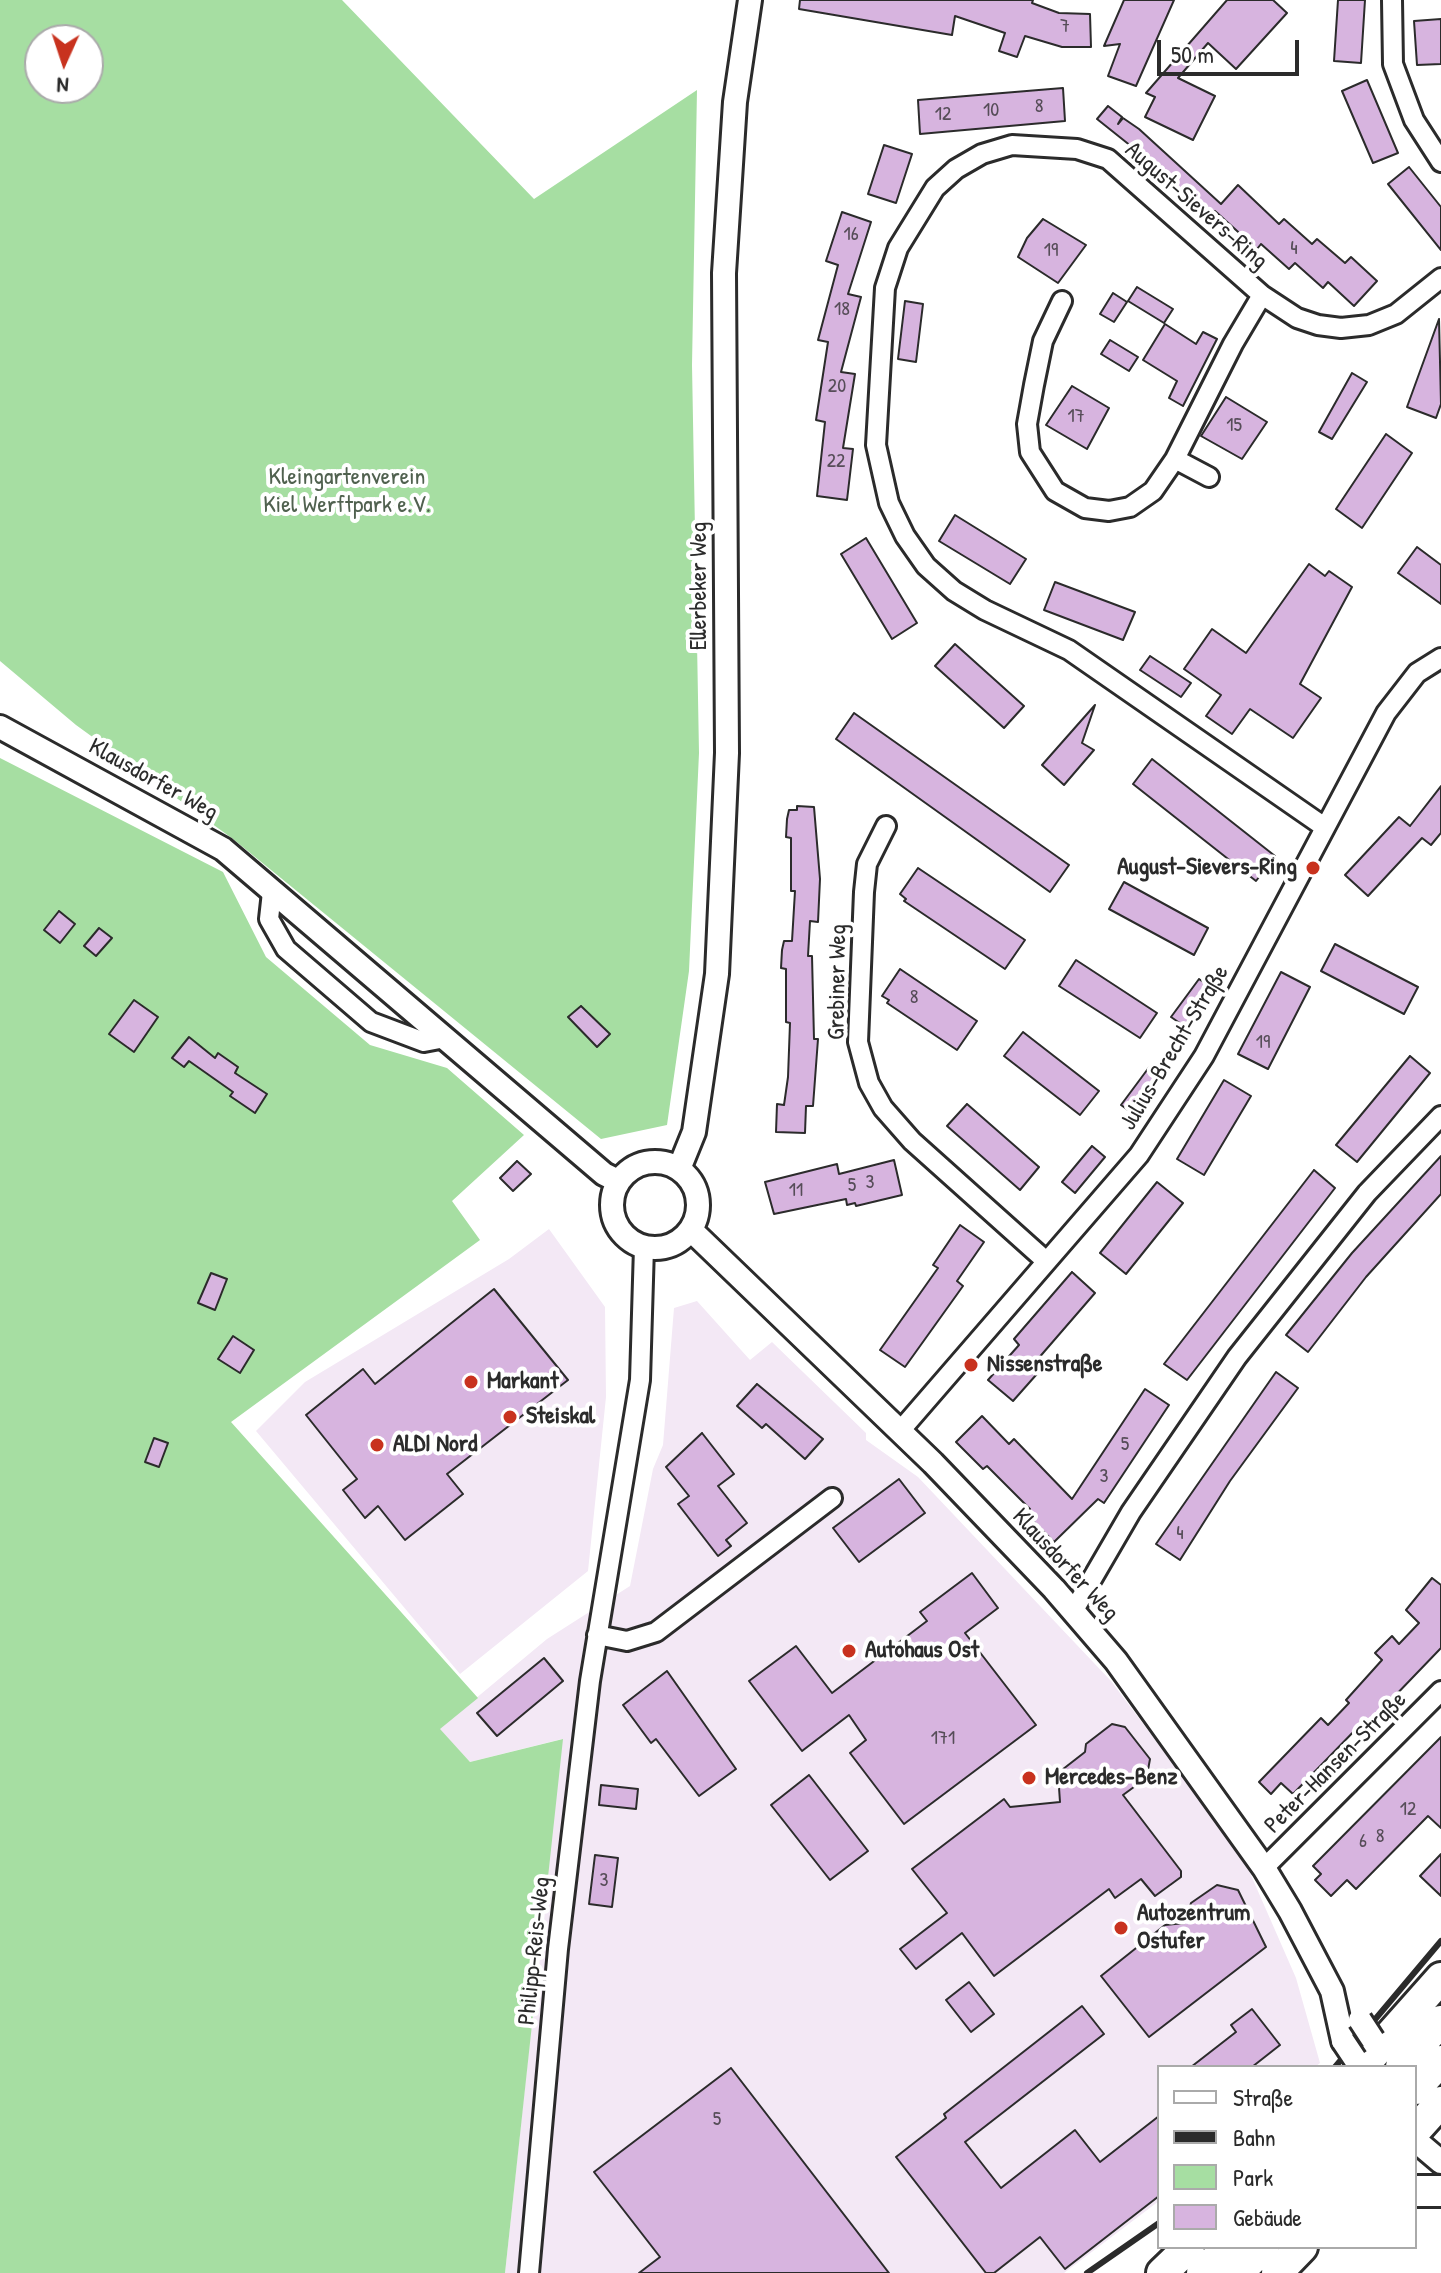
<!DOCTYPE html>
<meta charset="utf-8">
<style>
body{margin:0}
#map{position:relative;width:1441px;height:2273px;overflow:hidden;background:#fff;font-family:"Patrick Hand",sans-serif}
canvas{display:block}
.legend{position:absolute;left:1157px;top:2065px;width:260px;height:184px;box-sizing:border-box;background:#fff;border:2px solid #aaa;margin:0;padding:10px 14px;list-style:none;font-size:24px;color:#2b2b2b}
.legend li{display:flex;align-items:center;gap:16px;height:40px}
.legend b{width:40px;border:2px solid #aaa}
.north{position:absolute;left:24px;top:24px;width:80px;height:80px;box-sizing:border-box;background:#fff;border:2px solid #aaa;border-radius:50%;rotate:183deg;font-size:22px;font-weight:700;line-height:32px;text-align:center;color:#2b2b2b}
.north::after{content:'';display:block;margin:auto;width:28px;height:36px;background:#c8321e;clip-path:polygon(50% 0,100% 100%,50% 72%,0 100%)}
.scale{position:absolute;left:1157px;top:40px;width:142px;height:36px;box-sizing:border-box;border:4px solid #2b2b2b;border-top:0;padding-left:10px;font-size:24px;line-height:28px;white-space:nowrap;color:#2b2b2b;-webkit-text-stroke:6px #fff;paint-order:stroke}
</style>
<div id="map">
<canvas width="1441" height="2273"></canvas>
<ul class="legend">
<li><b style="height:10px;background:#fff"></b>Straße</li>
<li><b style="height:10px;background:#2b2b2b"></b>Bahn</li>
<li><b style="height:22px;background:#a6dea2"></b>Park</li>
<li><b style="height:22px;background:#d7b4df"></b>Gebäude</li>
</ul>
<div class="north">N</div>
<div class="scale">50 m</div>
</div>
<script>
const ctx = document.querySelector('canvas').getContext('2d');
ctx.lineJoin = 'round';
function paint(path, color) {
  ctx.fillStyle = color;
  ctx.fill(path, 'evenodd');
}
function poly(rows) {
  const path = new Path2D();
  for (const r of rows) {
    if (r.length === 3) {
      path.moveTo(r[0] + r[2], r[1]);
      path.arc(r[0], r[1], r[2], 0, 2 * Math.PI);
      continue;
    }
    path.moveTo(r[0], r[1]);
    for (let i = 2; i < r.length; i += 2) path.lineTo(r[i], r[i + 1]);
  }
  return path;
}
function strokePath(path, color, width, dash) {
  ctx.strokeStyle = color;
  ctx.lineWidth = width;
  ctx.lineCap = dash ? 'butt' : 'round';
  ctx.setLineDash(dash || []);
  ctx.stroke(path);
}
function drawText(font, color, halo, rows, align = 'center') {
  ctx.font = font + ' "Patrick Hand",sans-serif';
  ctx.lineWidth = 8;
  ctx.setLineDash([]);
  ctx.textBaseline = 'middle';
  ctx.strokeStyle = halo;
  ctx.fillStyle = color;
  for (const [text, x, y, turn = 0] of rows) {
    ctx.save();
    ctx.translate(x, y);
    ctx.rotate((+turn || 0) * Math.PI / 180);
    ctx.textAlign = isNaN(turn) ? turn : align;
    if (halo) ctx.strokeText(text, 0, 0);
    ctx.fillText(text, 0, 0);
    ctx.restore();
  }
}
paint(poly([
 [549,1229,605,1307,606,1397,588,1571,460,1674,256,1431,305,1382,509,1259],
 [697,1301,750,1360,772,1342,866,1433,866,1440,918,1477,1111,1681,1243,1857,1296,1978,1320,2063,1315,2067,1159,2067,1159,2201,1064,2273,505,2273,562,1739,470,1762,439,1729,547,1639,630,1586,653,1469,663,1445,674,1308]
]), '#f3e8f5');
paint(poly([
 [0,0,342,0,534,199,697,90,692,365,699,753,689,971,667,1125,601,1139,233,839,76,725,0,661],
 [40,40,88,40,88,88,40,88],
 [0,758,223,872,266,957,370,1045,447,1068,524,1135,452,1201,480,1240,231,1422,478,1698,440,1729,470,1762,563,1739,505,2273,0,2273]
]), '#a6dea2');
const building = poly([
 [800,0,1033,0,1032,3,1059,13,1090,14,1091,47,1062,47,1025,36,1017,57,999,51,1005,33,955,16,952,35,799,9,800,0],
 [1124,0,1174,0,1136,86,1108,76,1120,44,1104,46,1124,0],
 [1227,0,1273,0,1287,13,1236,69,1208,43,1178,78,1215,96,1193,140,1145,117,1155,97,1146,93,1227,0],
 [1338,0,1365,0,1361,63,1334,61,1338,0],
 [1441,19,1441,64,1417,65,1414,21,1441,19],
 [1367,80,1398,153,1373,163,1342,91,1367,80],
 [1063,88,1065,121,920,134,918,100,1063,88],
 [1108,106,1122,117,1118,124,1123,118,1139,129,1221,204,1238,185,1279,224,1284,219,1312,244,1317,239,1345,263,1351,257,1377,281,1354,306,1328,282,1323,288,1295,263,1289,269,1261,244,1257,249,1215,211,1210,217,1156,166,1097,119,1108,106],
 [884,145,912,154,896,203,868,194,884,145],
 [1409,167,1441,207,1441,250,1388,184,1409,167],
 [842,212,871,222,848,294,861,297,841,372,855,374,843,448,853,449,847,500,817,496,825,422,816,420,828,342,818,340,838,265,826,261,842,212],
 [1043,219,1086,245,1058,283,1018,257,1027,238,1043,219],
 [1137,287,1173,309,1164,323,1128,301,1137,287],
 [1113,293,1127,302,1114,322,1100,314,1113,293],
 [905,301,923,304,916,362,898,359,905,301],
 [1439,319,1441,404,1436,418,1407,407,1439,319],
 [1165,324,1196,344,1203,332,1217,339,1183,406,1169,398,1177,381,1143,360,1165,324],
 [1110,340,1138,357,1129,371,1101,354,1110,340],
 [1352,373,1367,382,1332,439,1319,432,1352,373],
 [1072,386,1109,408,1087,449,1046,425,1072,386],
 [1226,397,1267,422,1242,459,1201,436,1226,397],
 [1386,434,1412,453,1362,528,1336,509,1386,434],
 [955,515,1026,559,1010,584,939,541,955,515],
 [866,538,917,623,892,639,841,554,866,538],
 [1417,547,1441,565,1441,604,1398,573,1417,547],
 [1309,564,1325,576,1329,571,1352,587,1300,684,1321,698,1293,738,1250,709,1232,734,1206,716,1221,695,1184,669,1212,629,1246,653,1309,564],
 [1055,582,1135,612,1123,640,1044,610,1055,582],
 [955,644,1024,706,1004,728,935,666,955,644],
 [1150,656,1191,683,1181,697,1140,670,1150,656],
 [1095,705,1082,743,1094,750,1064,785,1042,765,1095,705],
 [854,713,1069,865,1050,892,836,739,854,713],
 [1152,759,1275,856,1256,881,1133,784,1152,759],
 [1441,786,1441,833,1431,845,1422,838,1368,896,1345,875,1399,817,1410,826,1441,786],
 [797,806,814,807,820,879,818,922,810,921,808,956,812,956,814,1039,818,1039,813,1106,806,1106,805,1133,776,1132,777,1104,784,1105,788,1077,790,1023,786,1022,786,969,781,968,782,950,784,941,792,941,795,891,791,891,791,838,786,837,787,819,789,810,797,810,797,806],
 [918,868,1025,940,1005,969,904,901,906,899,900,894,918,868],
 [1124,882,1208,928,1194,955,1109,909,1124,882],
 [59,911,75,924,60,943,44,930,59,911],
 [99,928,112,938,96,956,84,946,99,928],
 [1335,944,1418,987,1404,1014,1321,971,1335,944],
 [1076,960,1157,1013,1140,1038,1059,986,1076,960],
 [900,969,977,1021,957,1050,887,1003,889,1000,882,996,900,969],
 [1281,972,1310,987,1268,1069,1238,1054,1281,972],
 [1199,979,1212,988,1184,1026,1171,1017,1199,979],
 [134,1000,158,1017,134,1052,109,1034,134,1000],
 [581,1006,610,1034,597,1047,568,1017,581,1006],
 [1023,1032,1099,1091,1080,1115,1004,1056,1023,1032],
 [189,1037,215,1058,218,1053,238,1067,235,1073,267,1094,255,1113,230,1096,233,1092,189,1061,184,1067,172,1058,189,1037],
 [1410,1056,1430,1073,1357,1162,1336,1145,1410,1056],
 [1150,1066,1163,1075,1135,1115,1121,1105,1150,1066],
 [1224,1080,1251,1096,1204,1175,1177,1159,1224,1080],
 [967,1104,1039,1167,1020,1190,947,1126,967,1104],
 [1092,1146,1105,1157,1075,1193,1062,1182,1092,1146],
 [1441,1156,1441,1194,1366,1277,1308,1352,1286,1335,1352,1253,1441,1156],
 [894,1160,902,1195,856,1206,855,1203,847,1205,846,1199,774,1214,765,1182,837,1164,839,1174,894,1160],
 [517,1161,531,1174,513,1191,500,1178,517,1161],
 [1314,1170,1335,1188,1187,1380,1164,1364,1314,1170],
 [1157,1182,1183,1203,1126,1274,1100,1253,1157,1182],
 [960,1225,984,1242,957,1281,963,1286,905,1367,880,1350,938,1268,933,1265,960,1225],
 [1072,1272,1095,1293,1037,1360,1044,1366,1013,1401,988,1380,1019,1345,1014,1339,1072,1272],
 [211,1273,227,1279,215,1310,198,1303,211,1273],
 [494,1289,568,1380,447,1474,463,1494,405,1540,378,1506,365,1518,343,1490,357,1479,306,1415,363,1369,375,1384,494,1289],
 [233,1336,254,1350,240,1373,218,1359,233,1336],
 [1276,1372,1298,1388,1230,1481,1180,1560,1156,1544,1276,1372],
 [757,1384,823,1439,805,1459,766,1424,762,1428,737,1406,757,1384],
 [1145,1389,1169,1405,1104,1503,1098,1499,1054,1542,1026,1514,1030,1509,987,1466,983,1469,956,1442,982,1416,1009,1444,1014,1439,1072,1499,1145,1389],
 [702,1433,734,1474,718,1486,747,1523,726,1540,731,1546,718,1556,678,1504,689,1496,666,1467,702,1433],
 [154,1438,168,1443,159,1467,145,1462,154,1438],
 [899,1479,925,1513,859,1562,833,1528,899,1479],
 [972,1573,998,1608,965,1633,1036,1725,904,1824,850,1753,866,1740,849,1715,802,1751,749,1681,796,1646,832,1693,927,1621,920,1612,972,1573],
 [1432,1578,1441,1585,1441,1648,1365,1727,1361,1724,1293,1794,1281,1783,1271,1794,1259,1782,1321,1718,1328,1725,1349,1703,1346,1700,1382,1660,1375,1653,1392,1636,1399,1644,1419,1623,1406,1610,1432,1578],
 [544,1658,563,1681,497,1736,477,1713,544,1658],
 [667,1671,736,1769,699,1796,656,1739,651,1743,623,1705,667,1671],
 [1112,1724,1125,1727,1150,1759,1148,1770,1138,1777,1138,1784,1123,1795,1181,1871,1181,1877,1155,1896,1141,1879,1115,1898,1109,1889,994,1976,962,1933,916,1969,900,1949,947,1913,912,1869,1004,1799,1010,1807,1060,1802,1058,1773,1085,1752,1086,1744,1112,1724],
 [1441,1737,1441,1828,1428,1816,1356,1889,1347,1880,1331,1896,1315,1880,1321,1874,1313,1866,1441,1737],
 [809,1775,868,1851,830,1880,771,1805,809,1775],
 [601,1785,638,1789,636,1809,599,1805,601,1785],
 [1441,1854,1441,1896,1420,1876,1441,1854],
 [595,1855,618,1858,612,1907,589,1904,595,1855],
 [1217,1885,1238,1890,1266,1947,1149,2037,1101,1976,1165,1925,1185,1923,1191,1903,1217,1885],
 [969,1982,994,2014,971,2032,946,2000,969,1982],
 [1082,2006,1104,2034,965,2142,1001,2188,1075,2130,1100,2162,1159,2116,1159,2196,1065,2269,1040,2237,994,2273,986,2273,896,2157,946,2118,944,2114,1082,2006],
 [1252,2009,1280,2045,1252,2067,1191,2067,1236,2032,1231,2025,1252,2009],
 [731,2068,889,2273,639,2273,660,2257,594,2172,731,2068]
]);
paint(building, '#d7b4df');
strokePath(building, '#2b2b2b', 2);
const minor = poly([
 [1392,0,1393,64,1414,120,1441,162],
 [1062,301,1043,341,1034,385,1027,424,1030,452,1055,491,1085,508,1109,511,1130,507,1153,491,1175,459,1233,344,1262,295],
 [1175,459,1209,477],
 [886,826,867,864,864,892,858,1042,869,1083,883,1108,912,1141,1046,1261],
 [1323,826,1069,650,985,610,954,591,926,566,905,536,889,503,876,445,885,288,898,248,935,188,956,169,982,154,1012,145,1077,149,1108,159,1262,295,1297,318,1318,325,1341,328,1369,325,1396,314,1441,278],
 [272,892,269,919,286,949,371,1022,424,1042,445,1038],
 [900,1431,1139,1155,1204,1056,1386,713,1417,673,1441,658],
 [1074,1610,1131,1512,1237,1357,1367,1193,1441,1116],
 [597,1635,627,1641,656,1632,832,1498],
 [1264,1868,1441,1691],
 [529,2273,558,1949,590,1681,640,1380,644,1247]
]);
const tertiary = poly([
 [0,727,223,849,604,1174,618,1181],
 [655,1205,43],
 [679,1169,694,1132,717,974,727,753,724,273,735,102,750,0],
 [691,1230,933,1463,1054,1589,1116,1661,1264,1868,1290,1911,1332,1991,1343,2041],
 [1415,2140,1441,2162]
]);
const trunk = poly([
 [1362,2067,1441,1978],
 [1401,2067,1441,2021],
 [1415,2089,1441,2061],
 [1415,2131,1441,2102],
 [1415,2191,1441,2191],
 [1162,2273,1189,2247],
 [1202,2273,1228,2247],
 [1238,2273,1264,2247],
 [1277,2273,1302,2247]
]);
strokePath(minor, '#2b2b2b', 24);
strokePath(tertiary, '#2b2b2b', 28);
strokePath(trunk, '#2b2b2b', 36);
strokePath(minor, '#fff', 18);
strokePath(tertiary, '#fff', 22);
strokePath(trunk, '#fff', 30);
strokePath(poly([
 [1335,2067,1441,1941],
 [1087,2273,1159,2223]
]), '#2b2b2b', 6);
const tertiaryBridge = poly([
 [1360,2020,1373,2040],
 [1343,2041,1355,2059]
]);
strokePath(tertiaryBridge, '#2b2b2b', 28, []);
strokePath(tertiaryBridge, '#fff', 22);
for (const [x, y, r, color] of [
 [1313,868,8,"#c8321e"],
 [971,1365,8,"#c8321e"],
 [471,1382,8,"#c8321e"],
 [510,1417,8,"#c8321e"],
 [377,1445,8,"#c8321e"],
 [849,1651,8,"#c8321e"],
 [1029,1778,8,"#c8321e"],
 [1121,1928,8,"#c8321e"]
]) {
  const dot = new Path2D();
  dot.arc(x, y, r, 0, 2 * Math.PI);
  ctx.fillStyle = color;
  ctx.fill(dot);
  strokePath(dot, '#fff', 3);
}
drawText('20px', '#564d58', null, [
 ["7",1065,27],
 ["8",1039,107],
 ["10",991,111],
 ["12",943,115],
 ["16",851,235],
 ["4",1294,249],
 ["19",1051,251],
 ["18",842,310],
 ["20",837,387],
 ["17",1076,417],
 ["15",1234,426],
 ["22",836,462],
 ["8",914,998],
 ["19",1263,1043],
 ["3",870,1183],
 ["5",852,1186],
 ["11",796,1191],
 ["5",1125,1445],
 ["3",1104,1477],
 ["4",1180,1534],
 ["171",943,1739],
 ["12",1408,1810],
 ["8",1380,1837],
 ["6",1363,1842],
 ["3",604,1881],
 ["5",717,2120]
]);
drawText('24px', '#2b2b2b', '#fff', [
 ["August-Sievers-Ring",1196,206,41],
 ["Ellerbeker Weg",700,586,-90],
 ["Klausdorfer Weg",153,780,29],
 ["Grebiner Weg",838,982,-89],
 ["Julius-Brecht-Straße",1175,1048,-59],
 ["Klausdorfer Weg",1065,1565,47],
 ["Peter-Hansen-Straße",1336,1763,-45],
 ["Philipp-Reis-Weg",535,1951,-84]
]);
drawText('24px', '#50614f', '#fff', [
 ["Kleingartenverein",347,478],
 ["Kiel Werftpark e.V.",347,506]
]);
drawText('bold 24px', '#2b2b2b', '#fff', [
 ["August-Sievers-Ring",1297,868,"right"],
 ["Nissenstraße",987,1365],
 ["Markant",487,1382],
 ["Steiskal",526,1417],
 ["ALDI Nord",393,1445],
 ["Autohaus Ost",865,1651],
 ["Mercedes-Benz",1045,1778],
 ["Autozentrum",1137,1914],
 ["Ostufer",1137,1942]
], 'left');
</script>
